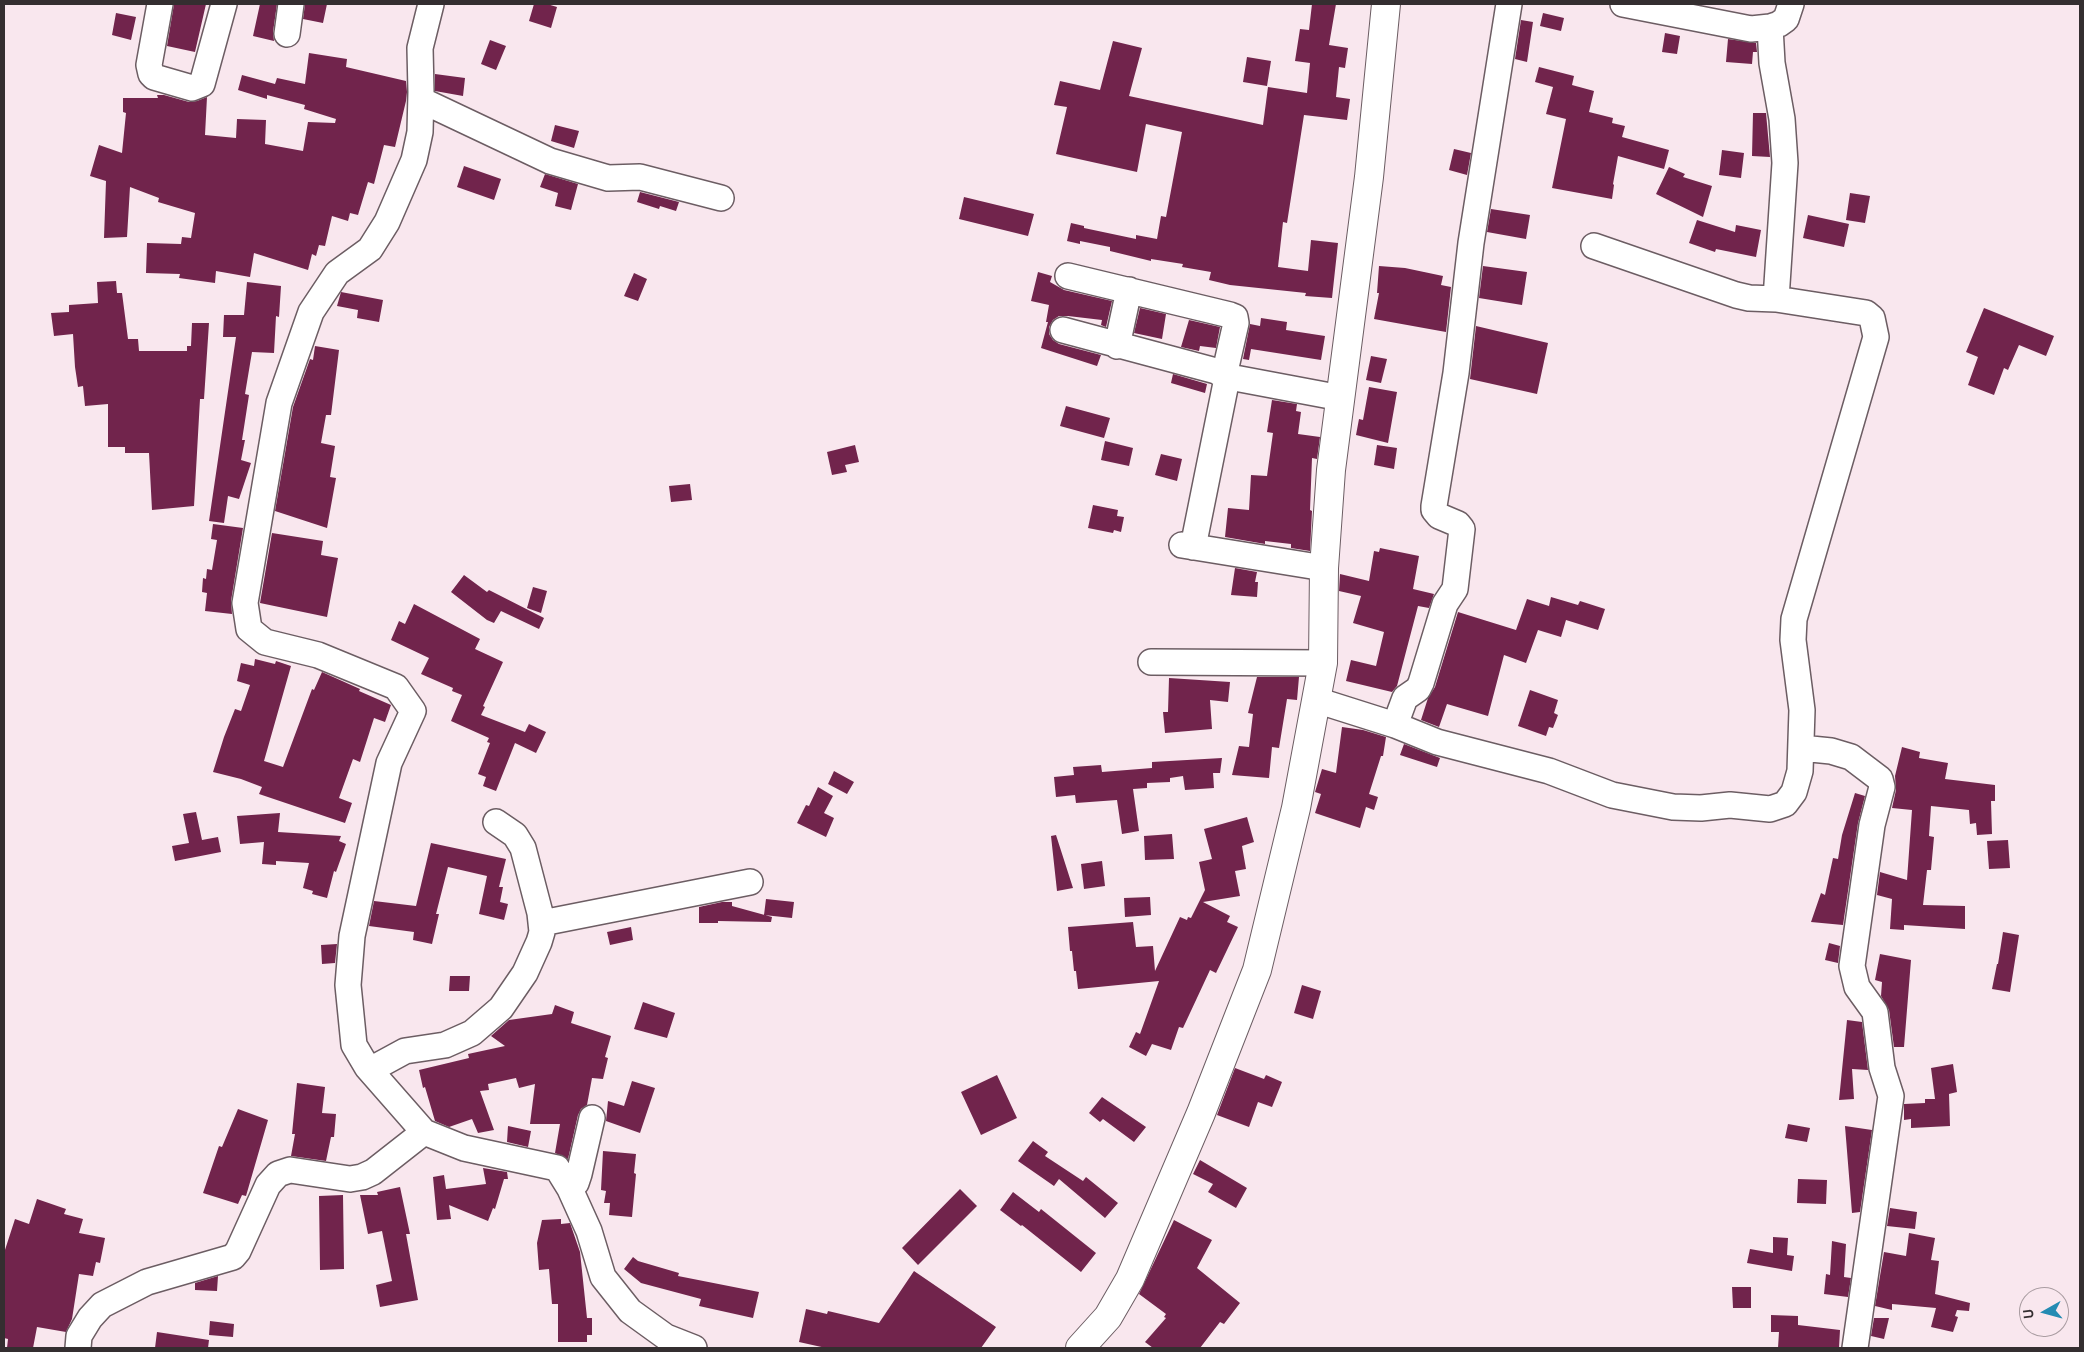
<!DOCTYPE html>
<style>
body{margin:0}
#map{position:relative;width:2084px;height:1352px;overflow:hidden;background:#f9e7ee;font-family:Overpass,sans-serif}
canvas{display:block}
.frame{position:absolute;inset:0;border:5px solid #342e30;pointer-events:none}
.north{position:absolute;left:2019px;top:1287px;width:50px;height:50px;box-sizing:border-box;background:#f9e7ee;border:1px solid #aa9da2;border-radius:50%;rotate:263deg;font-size:14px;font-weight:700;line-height:20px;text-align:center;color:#342e30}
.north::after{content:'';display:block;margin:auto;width:18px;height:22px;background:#248bb3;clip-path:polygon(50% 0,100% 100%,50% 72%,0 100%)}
</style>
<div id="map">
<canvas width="2084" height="1352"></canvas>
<div class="frame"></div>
<div class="north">U</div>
</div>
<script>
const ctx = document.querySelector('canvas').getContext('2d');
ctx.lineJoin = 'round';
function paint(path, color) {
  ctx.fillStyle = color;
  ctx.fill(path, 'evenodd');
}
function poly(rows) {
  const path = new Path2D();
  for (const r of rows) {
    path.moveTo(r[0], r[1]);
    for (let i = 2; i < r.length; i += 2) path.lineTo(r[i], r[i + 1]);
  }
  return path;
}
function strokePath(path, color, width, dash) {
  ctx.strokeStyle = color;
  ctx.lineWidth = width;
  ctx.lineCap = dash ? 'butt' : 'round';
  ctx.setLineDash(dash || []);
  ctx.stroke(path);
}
paint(poly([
 [174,4,206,4,195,52,167,46],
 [260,4,277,4,273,32,274,41,253,36],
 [305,4,327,4,323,23,303,19],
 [534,4,547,4,557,7,551,28,529,21],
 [1312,4,1336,4,1329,45,1348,48,1345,68,1339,67,1336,97,1350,99,1347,120,1304,115,1287,223,1283,222,1278,267,1308,271,1311,240,1338,243,1332,298,1305,296,1306,293,1230,285,1209,280,1211,272,1182,267,1183,264,1151,259,1151,261,1110,251,1110,247,1080,241,1080,244,1067,241,1071,223,1084,226,1084,228,1136,239,1136,235,1157,239,1161,216,1166,217,1182,132,1146,124,1137,172,1056,154,1067,107,1054,105,1060,81,1100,90,1113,41,1142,48,1129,96,1263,125,1268,87,1307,93,1310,63,1295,61,1300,29,1309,30],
 [116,13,136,17,131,40,112,35],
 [1543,13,1564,18,1561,31,1540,26],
 [1521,20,1533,22,1527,62,1515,59],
 [1665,33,1680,36,1677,54,1662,52],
 [1728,39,1756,43,1757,52,1753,52,1752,64,1726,62],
 [490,40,506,46,496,70,481,64],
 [309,53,347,59,346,67,406,81,407,92,406,101,395,147,384,145,374,184,368,182,358,215,350,213,348,221,332,216,325,246,319,245,316,256,312,254,308,270,254,253,250,277,216,271,215,283,179,278,180,274,146,273,147,243,181,244,182,237,191,238,195,213,158,202,159,198,130,187,127,237,104,238,106,181,90,176,99,145,122,153,126,113,123,112,123,98,158,98,157,95,164,95,189,102,197,101,207,97,205,135,236,138,237,119,266,120,265,144,303,151,308,122,335,123,336,119,304,109,305,105,267,95,267,99,238,90,242,75,275,84,277,78,305,84],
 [1247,57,1271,61,1267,86,1243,82],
 [1539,67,1574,76,1572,85,1594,91,1589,112,1613,118,1612,123,1625,126,1622,137,1669,150,1664,169,1618,156,1613,184,1614,185,1612,199,1552,188,1566,119,1546,114,1553,87,1535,82],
 [435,74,465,78,463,96,435,91],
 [1753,113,1766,113,1770,157,1752,156],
 [555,125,579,131,574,148,551,141],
 [1454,149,1471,153,1467,175,1449,170],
 [1722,150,1744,153,1741,178,1719,175],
 [464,166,501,179,494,200,457,187],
 [1669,167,1685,174,1683,177,1712,186,1703,217,1656,194],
 [545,174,578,184,571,210,555,206,558,193,540,187],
 [640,192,679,202,676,211,660,206,659,209,637,202],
 [1850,193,1870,196,1865,223,1846,220],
 [964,197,1034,214,1028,236,959,219],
 [1491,209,1530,215,1526,239,1487,232],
 [1808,215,1849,224,1844,247,1803,238],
 [1697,220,1735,232,1736,225,1761,230,1756,257,1716,249,1715,252,1689,243],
 [1379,266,1405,268,1443,276,1441,285,1451,287,1446,332,1374,319,1379,293,1377,293],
 [1483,266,1527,272,1522,305,1479,298],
 [1038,272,1052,276,1050,282,1064,290,1112,301,1106,327,1101,325,1102,320,1068,316,1059,316,1053,320,1049,327,1049,334,1053,340,1059,344,1101,355,1097,366,1041,348,1048,322,1046,322,1049,305,1031,301],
 [634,273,647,279,638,301,624,296],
 [116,281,117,293,122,293,128,339,138,339,139,351,187,351,187,346,191,346,192,323,209,323,204,399,200,399,194,506,152,510,149,453,125,453,125,447,108,447,108,404,85,406,83,386,78,387,75,367,73,334,54,336,51,313,69,312,69,305,98,303,97,282],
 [247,282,281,286,279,317,276,316,274,353,252,352,245,394,249,395,242,440,245,440,241,460,251,463,239,499,228,496,224,523,209,521,236,337,223,337,224,315,244,315],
 [341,292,383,300,379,322,357,318,358,310,337,306],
 [1140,308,1166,314,1162,339,1134,333],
 [1984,308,2054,336,2046,356,2019,345,2008,370,2004,368,1994,395,1968,385,1978,357,1966,352],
 [1261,318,1287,322,1286,330,1325,336,1321,360,1251,349,1249,360,1243,359,1250,324,1260,326],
 [1189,320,1220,327,1216,348,1200,346,1199,351,1181,347],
 [1476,326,1548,343,1537,394,1470,379],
 [315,346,339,350,331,415,326,415,321,443,335,446,330,477,336,478,327,528,275,511,293,407,310,359,313,360],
 [1371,356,1387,359,1381,383,1366,380],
 [1173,374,1207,384,1205,393,1171,383],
 [1369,387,1397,392,1388,443,1356,435,1359,419,1363,420],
 [1272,400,1297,404,1296,411,1301,412,1298,434,1320,437,1317,459,1312,458,1310,510,1312,511,1310,551,1291,548,1291,544,1265,541,1265,544,1225,537,1228,508,1249,510,1251,475,1267,476,1273,433,1267,432],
 [1066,406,1110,418,1104,438,1060,426],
 [1105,441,1133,448,1129,466,1101,460],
 [855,445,859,462,845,465,847,472,832,475,827,452],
 [1377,445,1397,448,1394,469,1374,465],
 [1161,454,1182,459,1177,481,1155,475],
 [690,484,692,500,671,502,669,486],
 [1093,505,1118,510,1117,516,1124,517,1121,532,1114,530,1113,533,1088,528],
 [213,524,243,528,231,601,232,614,205,611,207,593,202,592,203,578,206,579,207,569,212,570,217,540,211,539],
 [272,533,323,541,321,555,338,558,327,617,260,603],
 [1380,548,1419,556,1413,589,1434,594,1429,608,1418,606,1397,686,1392,692,1346,681,1351,660,1376,666,1384,632,1353,623,1361,596,1339,591,1340,574,1369,581,1374,551,1379,552],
 [1235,568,1257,572,1255,582,1258,582,1257,597,1231,595],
 [464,575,487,592,489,590,544,618,539,629,501,611,494,623,487,620,451,592],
 [533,587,547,591,541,613,527,608],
 [1551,597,1578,605,1580,601,1605,609,1598,630,1566,620,1561,637,1538,630,1526,663,1504,655,1488,716,1447,704,1439,727,1421,720,1428,698,1435,687,1458,612,1516,630,1527,599,1549,606],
 [414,604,480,639,475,649,503,662,483,706,485,707,481,715,525,732,529,724,546,732,536,753,515,743,496,791,483,786,486,777,478,774,490,743,487,742,489,738,451,721,462,695,452,691,453,688,421,674,429,658,391,640,399,621,405,624],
 [255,659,275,664,276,661,291,666,264,761,283,767,312,689,314,690,322,672,360,689,359,691,391,705,385,722,374,718,360,762,353,759,339,798,352,803,345,823,259,794,262,787,241,779,213,772,224,737,235,709,241,711,250,685,237,681,241,663,254,666],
 [1257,677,1299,677,1297,700,1287,699,1279,748,1272,747,1269,778,1232,775,1239,746,1249,747,1253,714,1248,713],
 [1169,678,1230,682,1228,702,1210,700,1212,729,1165,733,1163,712,1168,712],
 [1530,690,1558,700,1554,713,1558,715,1553,728,1549,727,1546,736,1518,726],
 [1342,727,1363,730,1386,737,1383,756,1381,756,1369,794,1378,797,1374,810,1366,807,1360,828,1315,813,1321,794,1315,792,1322,769,1336,773],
 [1404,744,1440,758,1437,767,1400,755],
 [1902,747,1920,752,1919,758,1948,763,1945,779,1995,785,1995,801,1991,801,1992,834,1977,835,1976,823,1970,824,1969,810,1931,806,1929,836,1934,837,1931,870,1927,870,1923,905,1965,906,1965,929,1904,925,1904,930,1890,929,1892,899,1877,895,1880,872,1907,880,1912,810,1892,808,1896,790,1895,776],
 [1222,758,1220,773,1213,773,1214,788,1185,790,1183,776,1170,778,1170,782,1147,783,1147,788,1133,789,1139,831,1122,834,1117,800,1076,803,1075,795,1056,797,1054,777,1074,775,1073,767,1101,765,1102,772,1152,768,1152,762],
 [834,771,854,782,847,794,828,784],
 [818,787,833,796,824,813,834,818,826,837,797,823,806,805,809,806],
 [1855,793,1865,796,1858,823,1843,925,1811,922,1821,893,1825,895,1833,858,1838,859,1842,835],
 [196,812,202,840,218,837,221,852,175,861,172,846,189,843,183,814],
 [280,813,278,832,341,836,339,841,346,844,336,872,334,871,327,898,312,894,313,891,303,888,309,863,276,861,276,865,262,864,264,842,240,844,237,816],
 [1247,817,1254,842,1242,846,1246,869,1235,871,1240,896,1203,902,1230,916,1227,922,1238,927,1216,973,1210,970,1183,1028,1179,1027,1171,1050,1152,1044,1146,1056,1129,1047,1136,1032,1140,1034,1159,981,1078,989,1076,971,1074,971,1072,951,1070,951,1068,927,1133,922,1136,947,1153,946,1155,971,1180,917,1187,920,1188,917,1191,918,1205,890,1199,862,1212,859,1204,829],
 [1172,834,1174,859,1145,860,1144,836],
 [1056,835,1073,888,1057,891,1051,836],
 [2008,840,2010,868,1989,869,1987,841],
 [431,843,506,859,499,887,503,887,500,902,508,904,504,920,479,914,487,876,448,867,436,914,439,914,432,944,413,940,414,932,369,926,374,901,416,906],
 [1102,861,1105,886,1084,889,1081,864],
 [1150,897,1151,915,1125,917,1124,898],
 [766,899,794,902,792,918,764,915],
 [722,902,732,902,732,906,772,917,771,922,718,921,718,923,699,923,699,907],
 [631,927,633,940,610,945,607,932],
 [2003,932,2019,935,2010,992,1992,989,1997,964,1998,964],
 [1829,943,1840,946,1838,963,1825,960],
 [337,944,335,963,322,964,321,945],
 [1880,954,1911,960,1904,1047,1894,1047,1889,1010,1881,996,1882,982,1875,980],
 [450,976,470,976,469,991,449,991],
 [1302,985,1321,991,1313,1019,1294,1013],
 [643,1002,675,1013,667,1038,634,1029],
 [555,1005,574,1012,571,1023,611,1036,605,1057,608,1058,603,1079,592,1078,587,1105,581,1109,578,1115,568,1159,555,1153,560,1124,530,1124,535,1084,519,1088,516,1078,488,1084,489,1090,480,1091,494,1130,478,1133,472,1119,449,1127,435,1121,425,1087,423,1088,419,1070,469,1058,468,1054,505,1046,491,1036,509,1020,552,1014],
 [1847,1020,1862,1022,1868,1070,1852,1069,1854,1099,1839,1100],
 [1953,1064,1957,1092,1949,1094,1950,1126,1911,1128,1911,1119,1904,1120,1904,1104,1925,1103,1925,1099,1935,1099,1931,1068],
 [1235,1068,1264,1079,1266,1075,1282,1082,1272,1107,1258,1102,1249,1127,1217,1115],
 [997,1075,1017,1118,981,1135,961,1092],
 [632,1081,655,1088,640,1133,606,1121,608,1101,624,1106],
 [297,1083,325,1087,322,1113,336,1114,334,1137,331,1137,326,1161,291,1156,295,1134,292,1134],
 [1102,1097,1146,1127,1134,1142,1103,1119,1100,1122,1089,1113],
 [238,1109,268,1120,246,1196,242,1195,238,1204,203,1193,219,1146,222,1147],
 [1788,1124,1810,1128,1807,1142,1785,1138],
 [508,1126,531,1131,528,1147,507,1142],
 [1845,1126,1872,1130,1860,1212,1852,1213],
 [1033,1141,1048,1152,1045,1156,1083,1181,1086,1177,1118,1203,1105,1218,1059,1179,1054,1186,1018,1161],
 [603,1151,636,1154,634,1173,636,1174,632,1217,609,1215,610,1203,604,1203,606,1191,601,1190],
 [1200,1160,1247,1188,1236,1208,1208,1192,1213,1184,1193,1174],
 [483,1168,507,1172,508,1179,504,1179,495,1209,493,1208,488,1221,449,1205,451,1219,437,1220,433,1177,444,1175,446,1189,486,1184],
 [1798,1179,1827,1180,1826,1204,1797,1203],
 [400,1187,410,1234,406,1234,418,1300,380,1307,376,1285,392,1281,382,1231,368,1234,360,1195,378,1195,377,1192],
 [960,1189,977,1206,918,1265,902,1248],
 [1013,1192,1039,1212,1041,1209,1096,1253,1081,1272,1022,1225,1021,1226,1000,1210],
 [343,1195,344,1269,320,1270,319,1196],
 [37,1199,66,1209,64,1214,83,1219,79,1233,105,1238,100,1263,96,1262,93,1276,79,1274,72,1319,66,1332,37,1327,33,1348,7,1348,8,1339,4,1338,4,1253,15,1219,29,1224],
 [1890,1208,1917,1212,1915,1229,1887,1226],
 [561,1219,561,1224,570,1223,580,1252,587,1318,592,1318,592,1335,587,1335,587,1342,558,1342,558,1304,552,1304,549,1269,539,1270,537,1243,542,1220],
 [1174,1220,1212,1240,1197,1268,1240,1303,1224,1324,1220,1322,1200,1348,1153,1348,1145,1342,1166,1318,1164,1317,1166,1314,1139,1294],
 [1909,1233,1935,1238,1931,1260,1939,1261,1935,1294,1970,1303,1969,1311,1957,1310,1955,1316,1958,1317,1953,1332,1931,1327,1936,1308,1892,1304,1892,1310,1875,1306,1884,1252,1906,1256],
 [1773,1237,1788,1238,1787,1255,1794,1256,1792,1271,1747,1263,1750,1249,1773,1253],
 [1832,1241,1846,1244,1844,1277,1851,1278,1848,1297,1824,1294,1826,1274,1830,1275],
 [633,1257,638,1261,679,1273,678,1276,759,1292,753,1318,699,1306,701,1299,641,1283,624,1269],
 [914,1271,996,1327,981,1348,826,1348,799,1342,806,1309,827,1314,828,1311,879,1323],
 [218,1276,217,1291,195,1290,195,1283],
 [1732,1287,1751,1287,1751,1308,1733,1308],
 [1771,1315,1798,1316,1798,1325,1840,1330,1839,1348,1778,1348,1779,1332,1771,1332],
 [1874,1318,1889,1318,1884,1339,1871,1336],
 [210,1321,234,1324,233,1337,209,1335],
 [157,1332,209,1340,208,1348,155,1348]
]), '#71244c');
const minor = poly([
 [160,4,149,65,151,74,154,77,192,88,202,84,224,4],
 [431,4,420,48,421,92,420,132,414,160,387,222,370,249,337,273,311,312,279,403,245,603,249,629,265,642,318,655,396,687,413,711,389,763,352,936,348,985,354,1045,367,1067,424,1132,464,1148,557,1168,570,1189,589,1231,603,1277,630,1311,666,1337,694,1348],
 [1623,4,1751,29,1770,27,1779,24,1786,19,1791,4],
 [287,34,291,4],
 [421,100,550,161,608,178,640,177,721,198],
 [1594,246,1736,295,1749,298,1776,299],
 [1068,276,1230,315,1235,317,1236,323,1224,376,1341,398],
 [1063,330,1216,371,1224,376,1226,383,1193,547],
 [1117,346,1129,290],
 [1182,545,1324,568],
 [1151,662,1323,663],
 [1316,700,1395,725,1405,698,1418,689,1421,683,1445,604,1455,589,1462,529,1458,524,1439,516,1434,510,1434,506,1456,373,1471,243,1509,4],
 [1395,725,1437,742,1549,771,1612,795,1673,807,1701,808,1730,805,1770,809,1785,804,1794,792,1800,771,1802,710,1793,640,1794,619,1876,337,1872,318,1866,313,1776,299,1785,163,1782,119,1772,63,1770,27],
 [1801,748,1831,751,1851,757,1880,779,1882,787,1872,825,1852,966,1857,987,1875,1012,1882,1068,1891,1096,1855,1348],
 [542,923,750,882],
 [370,1070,405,1051,445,1045,472,1033,501,1008,525,973,539,942,542,932,540,913,523,848,515,835,496,822],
 [570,1189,576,1183,579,1174,592,1118],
 [78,1348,79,1336,90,1318,102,1305,147,1282,233,1257,238,1251,268,1185,278,1174,290,1170,350,1179,362,1177,373,1172,424,1132]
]);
const major = poly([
 [1080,1348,1108,1317,1130,1279,1201,1113,1257,970,1296,808,1323,663,1324,568,1331,470,1369,177,1386,4]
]);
strokePath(minor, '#6c5d63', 28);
strokePath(major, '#6c5d63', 30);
strokePath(minor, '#fff', 25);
strokePath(major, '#fff', 28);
</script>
